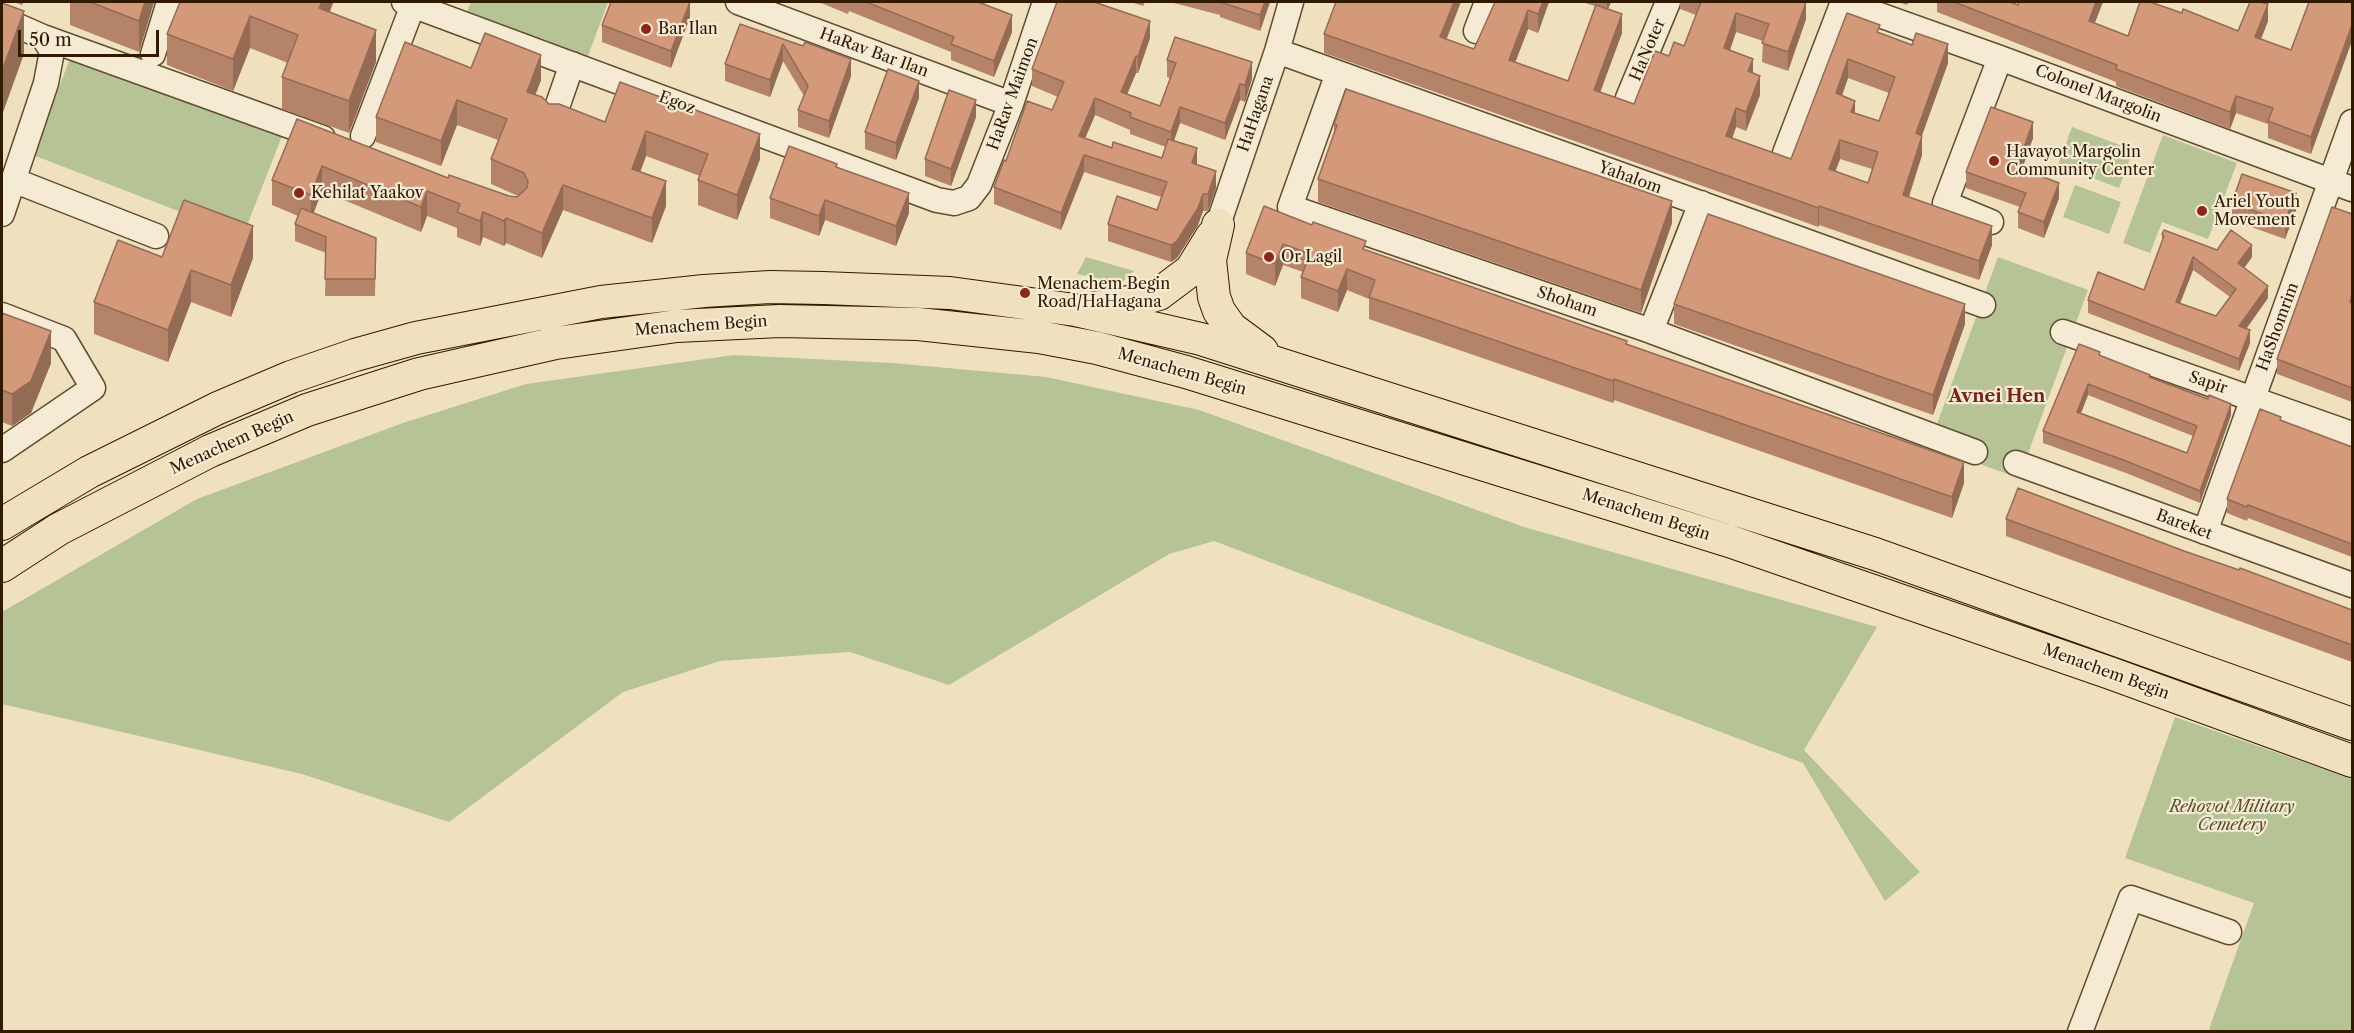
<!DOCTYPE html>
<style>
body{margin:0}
#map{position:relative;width:2354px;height:1033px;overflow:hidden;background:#efe0be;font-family:"Libre Caslon Text",serif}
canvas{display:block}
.frame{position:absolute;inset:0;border:3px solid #301a00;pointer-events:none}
.scale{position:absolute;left:18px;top:30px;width:141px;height:27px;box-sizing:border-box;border:3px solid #301a00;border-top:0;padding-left:8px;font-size:18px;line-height:21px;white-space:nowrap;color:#301a00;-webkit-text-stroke:4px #f5ebd5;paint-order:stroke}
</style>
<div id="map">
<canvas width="2354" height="1033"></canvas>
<div class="frame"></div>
<div class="scale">50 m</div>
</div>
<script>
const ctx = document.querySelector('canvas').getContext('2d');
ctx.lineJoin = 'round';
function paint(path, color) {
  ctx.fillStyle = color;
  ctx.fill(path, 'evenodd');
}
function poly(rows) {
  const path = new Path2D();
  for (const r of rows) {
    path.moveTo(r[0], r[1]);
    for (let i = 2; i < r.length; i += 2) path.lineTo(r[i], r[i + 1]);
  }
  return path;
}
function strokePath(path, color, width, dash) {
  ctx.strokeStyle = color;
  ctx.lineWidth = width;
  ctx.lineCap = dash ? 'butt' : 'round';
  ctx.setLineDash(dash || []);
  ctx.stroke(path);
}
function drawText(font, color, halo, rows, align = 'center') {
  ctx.font = font + ' "Libre Caslon Text",serif';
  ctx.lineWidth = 4.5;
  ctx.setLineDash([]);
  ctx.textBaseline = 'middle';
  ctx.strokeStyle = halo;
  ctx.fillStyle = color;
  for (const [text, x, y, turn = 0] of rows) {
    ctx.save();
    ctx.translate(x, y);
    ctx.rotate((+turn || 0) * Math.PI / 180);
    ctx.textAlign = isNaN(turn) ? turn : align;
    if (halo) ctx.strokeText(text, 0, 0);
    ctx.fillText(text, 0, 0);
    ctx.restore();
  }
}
paint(poly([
 [471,2,608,2,585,64,464,20],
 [76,43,287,123,243,236,33,155],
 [2072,127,2133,150,2119,188,2058,165],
 [2163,135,2237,163,2208,239,2162,222,2150,253,2123,243],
 [2075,185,2121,202,2109,234,2063,217],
 [1086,257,1134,271,1121,283,1077,274],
 [1998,257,2088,290,2019,478,1929,446],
 [734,355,892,363,1046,377,1199,410,1524,527,1877,627,1804,750,1920,872,1885,901,1803,763,1214,541,1169,554,949,685,850,652,720,661,623,692,449,822,302,774,2,704,2,612,197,499,403,423,526,384],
 [2175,717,2352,779,2352,1031,2215,1032,2209,1029,2254,903,2125,858]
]), '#b6c394');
const minor = poly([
 [404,2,937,200,954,203,969,198,979,185,1011,104,1045,2],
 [738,2,1011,104],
 [1843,2,2000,58,2352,189],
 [2,19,43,37,52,51,46,83,2,214],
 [1476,31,1487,2],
 [43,37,323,138],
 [1277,51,1983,305],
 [153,54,169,2],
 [1338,73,1290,207,1651,331,1975,452],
 [1628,98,1668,2],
 [554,116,572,64],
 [363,136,413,5],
 [1785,153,1843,2],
 [13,180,156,236],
 [1991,222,1945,203,2000,58],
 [1218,225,1277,51,1291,2],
 [2,315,64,339,93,388,2,450],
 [1651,331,1701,203],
 [2063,332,2352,434],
 [2016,463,2352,585],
 [2205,532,2352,122],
 [2080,1032,2131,898,2229,932]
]);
const major = poly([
 [1218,225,1210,260,1214,297,1219,311,1231,328,1262,351],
 [1095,308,1134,301,1159,294,1191,270,1212,236],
 [2,524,89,472,218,408,291,377,355,355,416,338,601,302,704,291,770,287,823,288,950,293,1075,310,1201,339,1875,554,2352,724],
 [2,566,59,529,210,451,307,410,419,374,556,343,677,326,780,321,918,324,1039,337,1097,348,1186,372,1729,541,2110,673,2352,761]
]);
strokePath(minor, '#604c30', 27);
strokePath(major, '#301a00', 34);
strokePath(minor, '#f5ebd5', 24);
strokePath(major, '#efe0be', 32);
paint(poly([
 [14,2,24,2,22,5],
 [70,2,154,2,139,52,70,25],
 [180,2,333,2,330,12,376,62,349,133,282,109,282,77,288,63,250,48,233,91,167,65,167,34],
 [690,2,690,17,671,68,602,42,602,25],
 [821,2,986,2,984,4,1012,32,994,77,951,60,951,52,849,11,848,14,821,3],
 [1131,2,1145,2,1143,6],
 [1170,2,1270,2,1260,31,1220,17,1220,15],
 [1495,2,1549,2,1538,33,1528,29,1515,62,1568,81,1595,6,1582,2,1611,2,1608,9,1622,33,1600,92,1634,104,1669,56,1684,46,1696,15,1680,9,1680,2,1806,2,1806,19,1788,71,1762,62,1763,41,1736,32,1730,50,1753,73,1760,95,1746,131,1736,127,1732,139,1791,159,1847,13,1880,33,1948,63,1922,135,1922,155,1909,197,1992,245,1979,280,1819,225,1818,227,1802,221,1324,53,1324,34,1447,39,1474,49],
 [1848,78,1889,93,1879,121,1855,113,1842,96],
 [1840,159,1872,169,1868,183,1835,172],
 [1898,2,1909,2,1907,5],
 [1937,2,2010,2,2018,5,2094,23,2128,36,2182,13,2238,31,2268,21,2261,39,2291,50,2352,2,2311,154,2268,138,2268,124,2236,113,2230,129,2116,86,2116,82,1937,12],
 [740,24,851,76,829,138,798,127,798,110,804,96,783,61,770,97,725,81,725,64],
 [1150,38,1138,73,1136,73,1127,94,1160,106,1170,78,1167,77,1167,60,1252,79,1245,102,1240,100,1225,140,1180,123,1174,141,1197,165,1216,188,1208,211,1203,211,1198,225,1177,258,1171,262,1108,241,1108,224,1157,210,1161,197,1084,172,1061,230,994,204,994,187,1006,161,1052,110,1058,97,1032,86,1032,69],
 [1095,115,1130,130,1130,134,1166,147,1162,158,1112,148,1085,138],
 [471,68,541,80,535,95,549,104,605,122,620,82,760,159,737,220,698,205,698,180,700,176,646,156,640,172,666,206,652,243,563,210,542,258,506,243,504,246,483,237,480,246,457,237,457,228,427,216,421,232,322,191,313,213,376,238,375,296,325,296,326,253,295,241,295,224,298,216,272,205,272,180,297,119,448,178,509,196,517,197,518,196,491,184,491,159,498,140,457,125,441,166,376,142,376,117],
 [919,98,896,160,865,149,865,132],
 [976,117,951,186,925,176,925,159],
 [1334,124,1672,223,1641,313,1318,202,1318,179,1334,134],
 [2033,138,2022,169,2059,198,2044,238,2018,228,2018,212,2020,207,1966,188,1966,172],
 [2352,147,2352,166,2351,166,2351,150],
 [837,168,909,213,896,246,825,220,819,236,770,218,770,198],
 [2232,203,2296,210,2285,239,2232,220],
 [1264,206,1366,251,1627,344,1964,483,1952,518,1614,400,1613,403,1369,319,1369,299,1347,290,1338,312,1301,298,1301,277,1303,272,1283,265,1275,286,1246,274,1246,253],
 [2352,214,2352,402,2277,374,2277,359],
 [2162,234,2217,250,2252,257,2244,268,2268,298,2246,329,2250,343,2239,371,2088,313,2088,300,2144,290,2162,243],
 [2193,270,2230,297,2216,316,2180,303],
 [162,257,253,258,231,317,191,302,168,362,94,334,94,302],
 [1674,304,1965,324,1933,415,1674,324],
 [2,313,51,363,31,413,12,426,2,422],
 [2100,356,2150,378,2231,415,2200,503,2126,473,2043,443,2043,431],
 [2088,395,2193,436,2187,453,2081,413],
 [2281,420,2352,447,2352,557,2248,518,2247,521,2227,513,2227,499],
 [2006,519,2352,610,2352,662,2006,536]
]), '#b58468');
paint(poly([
 [145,2,154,2,139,52,139,21],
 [322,2,333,2,333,3,319,40,319,8],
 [690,2,690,17,671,68,671,51],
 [1265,2,1270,2,1260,31,1260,15],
 [1454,2,1461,2,1440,56,1440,37],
 [1543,2,1549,2,1538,33,1538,14],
 [1607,2,1611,2,1607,11],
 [1806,2,1806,19,1788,71,1788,52],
 [2096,2,2103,2,2089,38,2089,21],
 [2268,4,2268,21,2255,54,2255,37],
 [1528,10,1528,29,1509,79,1509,60],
 [24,11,24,54,2,115,2,71],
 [1736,13,1736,32,1724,67,1724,48],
 [1622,14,1622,33,1594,109,1594,90],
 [1012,15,1012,32,994,77,994,61],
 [250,16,250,48,233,91,233,59],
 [1150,21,1150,38,1138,73,1138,57],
 [2352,25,2352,41,2311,154,2311,137],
 [376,30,376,62,349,133,349,101],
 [783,44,783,61,770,97,770,80],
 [1948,44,1948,63,1916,152,1916,133],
 [541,55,541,80,527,117,527,92],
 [1136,56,1136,73,1121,109,1121,92],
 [851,59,851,76,829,138,829,121],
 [1753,59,1753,78,1748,71],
 [1848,59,1848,78,1836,112,1836,93],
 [1252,62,1252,79,1245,102,1245,85],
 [1760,76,1760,95,1746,131,1746,112],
 [919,81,919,98,896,160,896,143],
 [1240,84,1240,100,1225,140,1225,123],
 [2236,96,2236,113,2230,129,2230,112],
 [1095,98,1095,115,1079,153,1079,136],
 [457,100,457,125,441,166,441,141],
 [976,100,976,117,951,186,951,169],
 [1855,101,1855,120,1851,112],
 [1180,107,1180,123,1171,149,1171,132],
 [1736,108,1736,127,1726,155,1726,136],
 [2033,122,2033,138,2017,183,2017,167],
 [646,131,646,156,632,194,632,169],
 [760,134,760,159,737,220,737,195],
 [1922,136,1922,155,1903,214,1903,195],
 [1840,140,1840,159,1829,188,1829,169],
 [1197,148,1197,165,1192,163],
 [1084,155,1084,172,1061,230,1061,213],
 [322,166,322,191,311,220,311,195],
 [1216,171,1216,188,1208,211,1208,194],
 [666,181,666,206,652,243,652,218],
 [2059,183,2059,198,2044,238,2044,222],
 [563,185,563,210,542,258,542,233],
 [427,191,427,216,421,232,421,207],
 [909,193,909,213,896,246,896,226],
 [2296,193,2296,210,2285,239,2285,222],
 [1203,194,1203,211,1198,225,1177,258,1171,262,1171,245],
 [825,200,825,220,819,236,819,216],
 [1672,201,1672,223,1641,313,1641,290],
 [1819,206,1819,225,1818,227,1818,208],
 [483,212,483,237,480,246,480,221],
 [506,218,506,243,504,246,504,221],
 [253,226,253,258,231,317,231,285],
 [1992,226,1992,245,1979,280,1979,261],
 [1283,244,1283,265,1275,286,1275,264],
 [2252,245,2252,257,2238,276,2238,263],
 [2193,257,2193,270,2176,314,2176,302],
 [1347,269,1347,290,1338,312,1338,291],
 [191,270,191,302,168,362,168,330],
 [2268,286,2268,298,2239,339,2239,326],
 [1965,304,1965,324,1933,415,1933,395],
 [2250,330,2250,343,2239,371,2239,359],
 [51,331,51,363,31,413,12,426,12,394],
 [1614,379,1614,400,1613,403,1613,381],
 [2088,384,2088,395,2077,423,2077,412],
 [2231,404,2231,415,2200,503,2200,491],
 [1964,462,1964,483,1952,518,1952,497]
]), '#946b55');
const building = poly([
 [90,2,145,2,139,21,90,2],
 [180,2,322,2,319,8,376,30,349,101,282,77,298,35,250,16,233,59,167,34,180,2],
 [611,2,690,2,671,51,602,25,611,2],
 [866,2,978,2,1012,15,994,61,951,44,954,37,866,2],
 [1057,2,1094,2,1150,21,1138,57,1136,56,1121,92,1160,106,1176,63,1167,60,1175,37,1252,62,1245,85,1240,84,1225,123,1180,107,1171,132,1130,117,1131,113,1095,98,1079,136,1112,148,1113,142,1162,158,1168,139,1197,148,1192,163,1216,171,1208,194,1203,194,1198,208,1177,241,1171,245,1108,224,1117,196,1157,210,1167,182,1084,155,1061,213,994,187,1004,160,1006,161,1027,101,1052,110,1064,82,1032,69,1057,2],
 [1220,2,1265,2,1260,15,1220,2],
 [1336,2,1454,2,1440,37,1474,49,1495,2,1543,2,1538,14,1528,10,1509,60,1568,81,1596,5,1622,14,1594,90,1634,104,1655,51,1669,56,1674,42,1684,46,1701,2,1806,2,1788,52,1762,43,1769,24,1736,13,1724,48,1753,59,1748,71,1760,76,1746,112,1736,108,1726,136,1791,159,1847,13,1880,25,1877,32,1912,45,1916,33,1948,44,1916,133,1922,136,1903,195,1992,226,1979,261,1819,206,1818,208,1802,202,1324,34,1336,2],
 [1848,59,1895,77,1879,121,1851,112,1855,101,1836,93,1848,59],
 [1840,140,1878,152,1868,183,1829,169,1840,140],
 [1954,2,2010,2,2018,5,2019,2,2096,2,2089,21,2128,36,2140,2,2150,2,2182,13,2183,9,2238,31,2250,2,2260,2,2268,4,2255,37,2291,50,2309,2,2352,2,2352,25,2311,137,2268,121,2273,108,2236,96,2230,112,2116,69,2117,65,1954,2],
 [2,3,24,11,2,71,2,3],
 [740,24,803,46,805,42,851,59,829,121,798,110,808,86,783,44,770,80,725,64,740,24],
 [485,33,541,55,527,92,542,97,549,104,559,104,605,122,620,82,760,134,737,195,698,180,708,154,646,131,632,169,666,181,652,218,563,185,542,233,506,218,504,221,483,212,480,221,457,212,460,204,427,191,421,207,322,166,311,195,272,180,297,119,448,178,449,175,509,196,517,197,527,188,528,181,524,173,491,159,507,119,457,100,441,141,376,117,405,42,471,68,485,33],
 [888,69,919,81,896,143,865,132,888,69],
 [1346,89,1672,201,1641,290,1318,179,1337,125,1334,124,1346,89],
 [949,90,976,100,951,169,925,159,949,90],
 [1991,107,2033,122,2017,167,2059,183,2044,222,2018,212,2026,193,1966,172,1991,107],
 [789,146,837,164,836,167,909,193,896,226,825,200,819,216,770,198,789,146],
 [2242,174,2296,193,2285,222,2232,203,2242,174],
 [184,200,253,226,231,285,191,270,168,330,94,302,118,240,162,257,184,200],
 [1264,206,1312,225,1313,222,1366,241,1363,249,1627,341,1626,344,1964,462,1952,497,1614,379,1613,381,1369,297,1375,280,1347,269,1338,291,1301,277,1310,254,1283,244,1275,264,1246,253,1264,206],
 [2332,207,2352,214,2352,295,2350,302,2352,303,2352,388,2277,359,2332,207],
 [301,208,376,238,375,279,325,279,326,237,295,224,301,208],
 [1708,214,1965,304,1933,395,1674,304,1708,214],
 [2164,230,2217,250,2231,230,2252,245,2238,263,2268,286,2239,326,2250,330,2239,359,2088,300,2098,272,2144,290,2164,236,2162,234,2164,230],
 [2193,257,2236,289,2216,316,2176,302,2193,257],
 [2,313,51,331,31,381,12,394,2,390,2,313],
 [2079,344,2100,352,2099,355,2150,375,2149,377,2208,399,2209,395,2231,404,2200,491,2126,461,2043,431,2079,344],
 [2088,384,2197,426,2187,453,2077,412,2088,384],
 [2260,409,2281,417,2280,420,2352,447,2352,544,2248,505,2247,507,2227,499,2260,409],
 [2018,488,2184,551,2239,570,2240,568,2352,610,2352,645,2006,519,2018,488]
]);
paint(building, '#d39979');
strokePath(building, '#946b55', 1.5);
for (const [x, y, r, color] of [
 [646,29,6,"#8f2418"],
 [1994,161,6,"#8f2418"],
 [299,193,6,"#8f2418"],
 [2202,211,6,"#8f2418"],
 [1269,257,6,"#8f2418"],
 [1025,293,6,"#8f2418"]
]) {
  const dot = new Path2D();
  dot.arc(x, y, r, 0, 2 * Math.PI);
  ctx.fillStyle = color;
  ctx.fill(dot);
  strokePath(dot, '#f5ebd5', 2);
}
drawText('16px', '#301a00', '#f5ebd5', [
 ["Bar Ilan",658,29],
 ["Havayot Margolin",2006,152],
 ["Community Center",2006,170],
 ["Kehilat Yaakov",311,193],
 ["Ariel Youth",2214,202],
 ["Movement",2214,220],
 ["Or Lagil",1281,257],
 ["Menachem Begin",1037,284],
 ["Road/HaHagana",1037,302]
], 'left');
drawText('16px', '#301a00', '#f5ebd5', [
 ["HaNoter",1648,50,-67],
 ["HaRav Bar Ilan",874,53,20],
 ["HaRav Maimon",1013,94,-70],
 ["Colonel Margolin",2098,94,21],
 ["Egoz",677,103,20],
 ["HaHagana",1256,114,-71],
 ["Yahalom",1630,178,20],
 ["Shoham",1567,302,19],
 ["Menachem Begin",701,326,-4],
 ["HaShomrim",2278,327,-70],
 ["Menachem Begin",1182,372,16],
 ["Sapir",2208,383,19],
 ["Menachem Begin",232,443,-24],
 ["Menachem Begin",1646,515,18],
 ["Bareket",2184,525,20],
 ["Menachem Begin",2106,672,20]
]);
drawText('italic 16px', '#584d2c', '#f5ebd5', [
 ["Rehovot Military",2232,807],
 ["Cemetery",2232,825]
]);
drawText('bold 18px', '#7a1f14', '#f5ebd5', [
 ["Avnei Hen",1997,397]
]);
</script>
